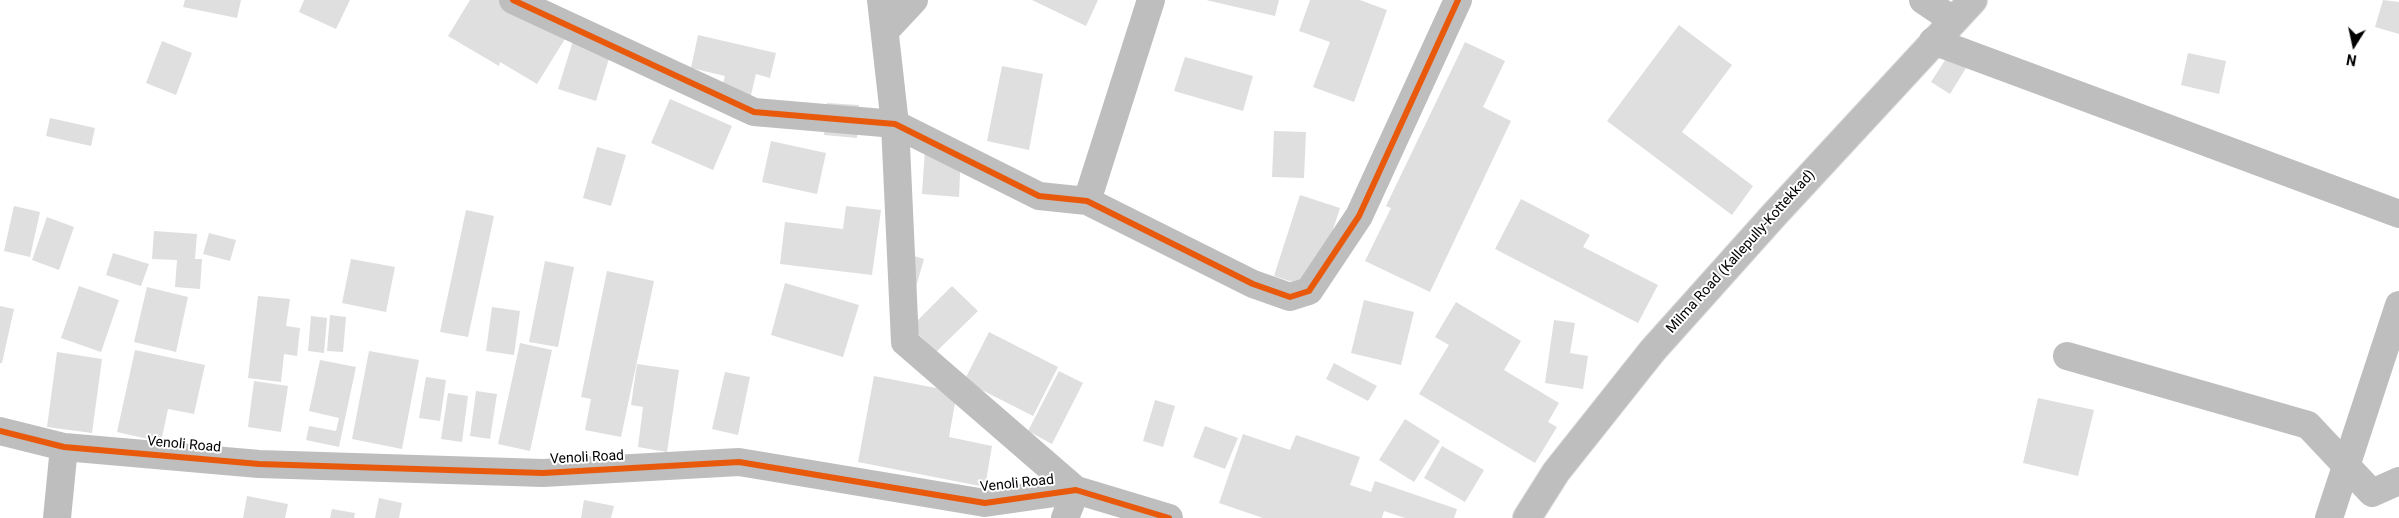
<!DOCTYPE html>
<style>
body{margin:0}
#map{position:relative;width:2399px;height:518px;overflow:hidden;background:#fff;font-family:Roboto,sans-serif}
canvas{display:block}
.north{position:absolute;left:2329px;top:20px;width:50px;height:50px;-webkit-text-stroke:4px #fff;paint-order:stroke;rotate:190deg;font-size:14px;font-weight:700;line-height:20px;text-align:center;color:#000}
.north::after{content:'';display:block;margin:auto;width:18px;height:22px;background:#000;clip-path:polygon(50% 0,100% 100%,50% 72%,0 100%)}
</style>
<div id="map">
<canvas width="2399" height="518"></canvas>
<div class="north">N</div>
</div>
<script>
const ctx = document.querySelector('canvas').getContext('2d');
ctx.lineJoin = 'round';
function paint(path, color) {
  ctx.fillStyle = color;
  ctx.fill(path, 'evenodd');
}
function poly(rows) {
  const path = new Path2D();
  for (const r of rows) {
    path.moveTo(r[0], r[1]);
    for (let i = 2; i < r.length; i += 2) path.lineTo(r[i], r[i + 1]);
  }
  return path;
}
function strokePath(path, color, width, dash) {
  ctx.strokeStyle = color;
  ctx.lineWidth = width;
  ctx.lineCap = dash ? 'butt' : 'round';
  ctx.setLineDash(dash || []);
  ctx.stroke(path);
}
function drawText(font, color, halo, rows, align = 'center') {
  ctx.font = font + ' Roboto,sans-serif';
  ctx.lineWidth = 4;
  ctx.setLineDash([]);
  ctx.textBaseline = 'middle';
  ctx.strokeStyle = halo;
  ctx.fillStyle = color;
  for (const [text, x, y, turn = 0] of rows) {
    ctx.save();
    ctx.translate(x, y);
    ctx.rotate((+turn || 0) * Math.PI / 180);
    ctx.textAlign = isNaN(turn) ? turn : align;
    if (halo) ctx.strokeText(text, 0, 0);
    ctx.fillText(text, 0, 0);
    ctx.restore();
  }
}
paint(poly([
 [185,0,241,0,237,18,183,7],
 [304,0,350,0,336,29,299,12],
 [470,0,529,0,573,26,537,84,500,62,499,66,448,36],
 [1032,0,1098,0,1086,26],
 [1206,0,1279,0,1275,16],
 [1310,0,1360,0,1387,10,1354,102,1313,87,1330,42,1299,31],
 [2383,0,2399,2,2399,34,2375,27],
 [1679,25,1732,65,1682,132,1753,186,1732,215,1607,121],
 [577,28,615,39,596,101,558,89],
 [698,35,776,53,770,78,756,74,750,99,721,91,725,76,691,68],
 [162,41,192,53,176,95,146,83],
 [1465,42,1505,61,1483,107,1511,121,1430,292,1365,261,1391,208,1386,206],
 [2188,53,2226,61,2219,94,2181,85],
 [1185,57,1253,76,1243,111,1174,91],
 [1947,57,1966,68,1950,94,1931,82],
 [1002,66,1043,74,1029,150,987,141],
 [670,99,732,126,713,170,651,143],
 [827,103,859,105,857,138,824,135],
 [50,118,95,128,91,146,46,136],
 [1274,131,1306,132,1304,178,1272,177],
 [771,141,826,153,817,194,762,182],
 [597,147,626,155,611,206,583,198],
 [925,149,961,151,959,197,922,194],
 [1300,195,1340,208,1314,289,1274,276],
 [1521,199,1590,235,1583,247,1658,285,1638,323,1495,249],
 [14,206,40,212,30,257,4,251],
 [846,206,881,210,872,275,780,264,785,222,843,229],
 [466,210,494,216,468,337,440,332],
 [47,217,74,227,59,270,32,260],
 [154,231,197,234,195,259,202,259,200,289,175,287,177,260,152,259],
 [209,233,236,240,230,261,203,254],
 [113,253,149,264,141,286,106,275],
 [905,253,924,259,914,294],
 [351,259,395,267,386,312,342,303],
 [545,261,574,267,558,347,529,342],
 [607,271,654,281,621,437,585,430,591,399,581,397],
 [785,283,859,305,843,357,771,335],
 [79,286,119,300,101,352,61,338],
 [952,286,978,311,936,352,911,327],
 [147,287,188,297,176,352,134,342],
 [258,296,290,299,286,326,300,328,297,356,284,354,281,382,248,378],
 [1364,300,1414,312,1401,365,1351,353],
 [1456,302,1521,341,1504,370,1559,403,1548,422,1557,427,1535,463,1419,394,1449,345,1435,337],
 [0,306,14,309,2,363,0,363],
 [492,307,520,311,514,355,486,351],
 [330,315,346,317,343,352,327,351],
 [311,316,327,318,324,353,308,351],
 [1554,320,1575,323,1570,353,1588,356,1583,389,1545,383],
 [989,332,1058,367,1033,416,964,381],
 [520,343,552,350,530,451,498,444],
 [135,350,205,365,194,414,168,409,161,442,117,432],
 [369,351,419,360,402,449,352,439],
 [57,352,102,359,92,433,47,427],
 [320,360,356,367,339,447,306,440,309,426,336,431,339,418,309,411],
 [1334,363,1377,386,1368,401,1326,379],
 [637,364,679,370,667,452,638,447,643,407,631,405],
 [1059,371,1083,383,1052,444,1028,431],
 [725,372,750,377,738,435,712,429],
 [874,376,957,392,949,437,992,446,985,487,858,462],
 [426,377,446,380,440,421,419,418],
 [254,381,288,386,281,432,248,427],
 [476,391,497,394,490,439,470,436],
 [448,393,468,396,462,442,441,439],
 [2038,398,2094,410,2078,476,2023,463],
 [1155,400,1175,406,1163,447,1143,441],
 [1405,419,1440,441,1414,482,1379,460],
 [1205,426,1238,438,1225,469,1193,457],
 [1243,434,1290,450,1296,435,1360,457,1350,485,1371,492,1375,481,1457,509,1454,518,1405,518,1384,511,1382,518,1263,518,1219,503],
 [1442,446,1484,470,1465,502,1424,478],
 [247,496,288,504,285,518,243,518],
 [379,498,402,503,399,518,375,518],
 [584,500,614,506,611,518,581,518],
 [332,509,355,513,354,518,330,518]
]), '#dfdfdf');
const major = poly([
 [1527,518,1556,472,1653,350,1774,215,1973,0]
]);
strokePath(major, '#dbdbdb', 30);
strokePath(poly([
 [513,0,754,112,895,124,1039,196,1087,201,1253,284,1290,297,1309,291,1359,216,1458,0],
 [881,0,895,124,905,342,1076,490,1065,518],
 [1923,0,1953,20],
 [885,31,914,0],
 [1933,41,2399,214],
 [1087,201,1151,0],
 [2067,356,2308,425,2372,493,2399,481],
 [0,431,64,447,259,464,543,473,739,462,985,503,1076,490,1169,518],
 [57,518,64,447],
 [2329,518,2399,305]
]), '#bebebe', 28);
strokePath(major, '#bebebe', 28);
strokePath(poly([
 [513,0,754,112,895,124,1039,196,1087,201,1253,284,1290,297,1309,291,1359,216,1458,0],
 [0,431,64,447,259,464,543,473,739,462,985,503,1076,490,1169,518]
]), '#e8590c', 6);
drawText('14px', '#000', '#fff', [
 ["Milma Road (Kallepully-Kottekkad)",1741,252,-48],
 ["Venoli Road",184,445,5],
 ["Venoli Road",587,458,-3],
 ["Venoli Road",1017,484,-6]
]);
</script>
